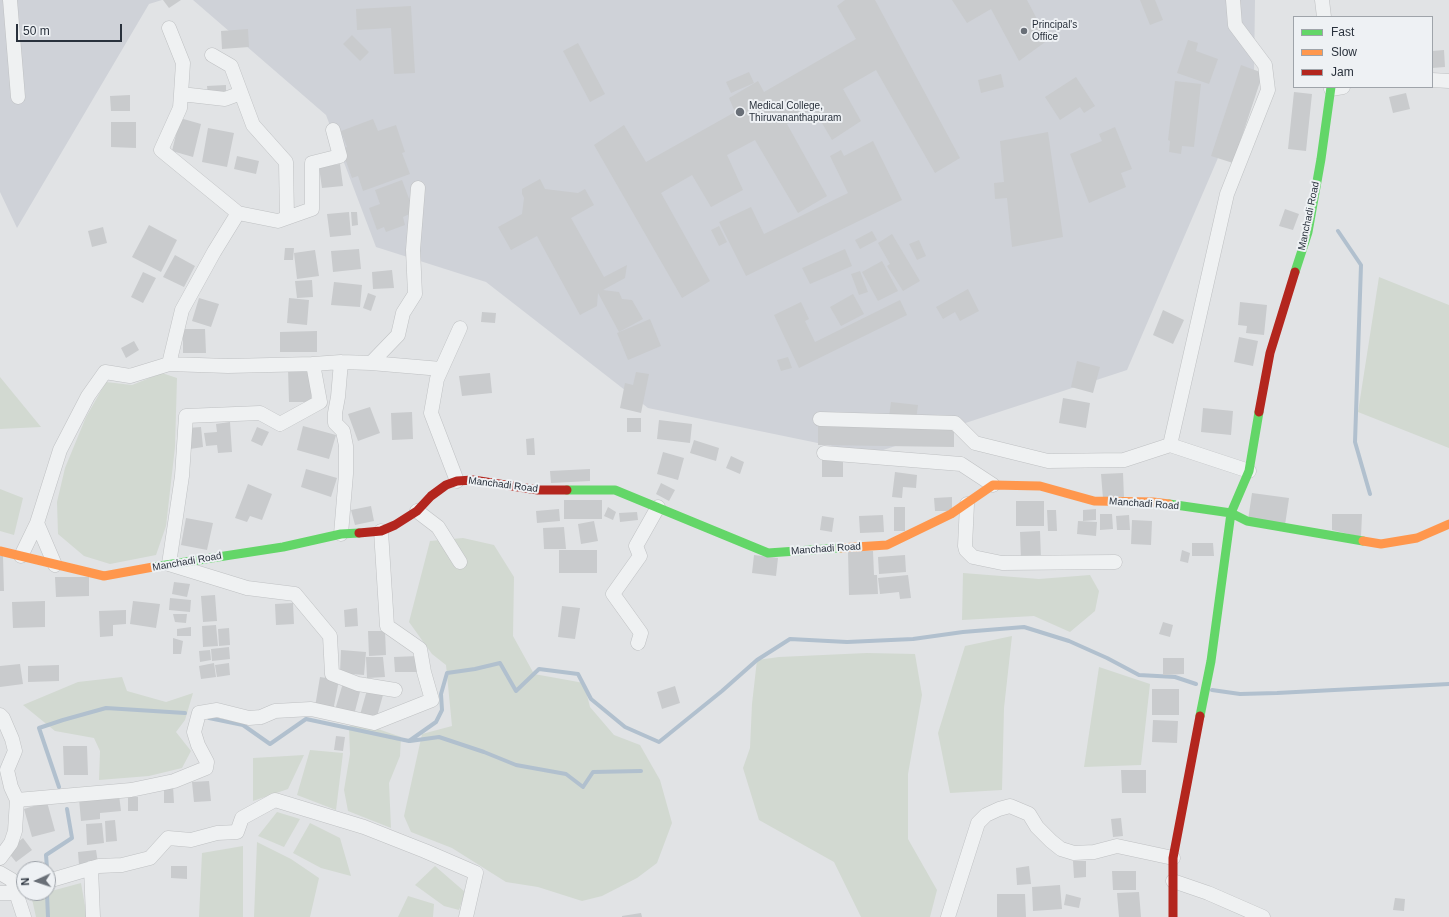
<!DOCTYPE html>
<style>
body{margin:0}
#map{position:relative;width:1449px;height:917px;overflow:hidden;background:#e1e3e5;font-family:Arial,sans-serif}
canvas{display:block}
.legend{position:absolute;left:1293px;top:16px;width:140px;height:72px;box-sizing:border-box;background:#eef1f4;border:1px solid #9fa4aa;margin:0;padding:5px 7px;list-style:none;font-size:12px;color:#29313c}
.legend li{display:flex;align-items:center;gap:8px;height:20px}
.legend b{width:20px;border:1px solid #9fa4aa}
.north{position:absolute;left:16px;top:861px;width:40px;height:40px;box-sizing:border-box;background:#eef1f4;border:1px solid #9fa4aa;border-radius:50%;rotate:267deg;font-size:11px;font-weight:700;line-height:16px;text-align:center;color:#29313c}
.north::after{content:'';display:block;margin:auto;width:14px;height:18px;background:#696f77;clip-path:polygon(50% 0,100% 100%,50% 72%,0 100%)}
.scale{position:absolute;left:16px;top:24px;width:106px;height:18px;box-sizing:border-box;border:2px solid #29313c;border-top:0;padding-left:5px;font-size:12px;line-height:14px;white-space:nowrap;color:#29313c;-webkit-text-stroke:3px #eef1f4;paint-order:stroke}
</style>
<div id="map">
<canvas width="1449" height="917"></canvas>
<ul class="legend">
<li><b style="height:5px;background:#63d668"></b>Fast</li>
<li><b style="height:5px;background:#ff974d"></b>Slow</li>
<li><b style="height:5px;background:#b3261e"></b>Jam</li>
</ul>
<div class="north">N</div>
<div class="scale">50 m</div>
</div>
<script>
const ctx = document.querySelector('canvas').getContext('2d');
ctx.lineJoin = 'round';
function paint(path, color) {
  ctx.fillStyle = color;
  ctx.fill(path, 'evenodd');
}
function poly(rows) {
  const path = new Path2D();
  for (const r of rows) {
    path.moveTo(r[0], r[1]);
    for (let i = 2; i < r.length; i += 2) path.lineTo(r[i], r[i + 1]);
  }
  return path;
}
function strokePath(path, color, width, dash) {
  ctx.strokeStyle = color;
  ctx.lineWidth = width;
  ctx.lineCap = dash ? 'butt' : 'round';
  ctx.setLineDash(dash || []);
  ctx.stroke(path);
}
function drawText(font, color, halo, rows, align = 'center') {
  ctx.font = font + ' Arial,sans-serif';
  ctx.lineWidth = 4;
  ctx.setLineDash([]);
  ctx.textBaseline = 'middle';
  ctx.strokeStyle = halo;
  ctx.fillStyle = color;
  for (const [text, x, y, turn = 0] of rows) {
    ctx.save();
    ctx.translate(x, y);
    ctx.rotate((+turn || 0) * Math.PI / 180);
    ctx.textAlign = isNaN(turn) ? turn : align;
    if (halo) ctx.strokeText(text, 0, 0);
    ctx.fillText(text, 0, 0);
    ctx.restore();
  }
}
paint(poly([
 [0,0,162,0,149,4,17,228,0,192],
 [193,0,1255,0,1254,74,1127,370,871,454,648,408,486,282,376,247,326,115]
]), '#cfd2d8');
paint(poly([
 [1379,277,1449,305,1449,448,1358,412],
 [162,373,177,378,175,447,166,526,156,555,110,564,84,556,58,534,57,502,65,468,86,417,106,382,132,385],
 [0,377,41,427,0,429],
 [0,489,23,498,14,535,0,531],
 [463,538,494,545,514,577,513,636,534,674,584,683,590,707,614,735,640,745,660,780,672,823,657,863,637,878,602,896,582,901,538,887,506,882,452,848,411,832,404,816,422,734,452,726,446,665,432,654,409,622,430,541],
 [963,573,1039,579,1090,575,1099,591,1095,611,1070,632,1034,616,962,620],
 [1012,636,1004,708,1002,790,950,793,938,733,965,646],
 [867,653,915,654,922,695,908,774,908,839,937,890,930,917,861,917,834,862,759,820,743,768,750,748,752,704,757,660,779,657],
 [1099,667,1150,684,1141,765,1084,767],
 [122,677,127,691,166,702,193,693,185,720,176,732,191,751,182,768,149,776,99,780,100,751,94,738,55,731,23,705,78,682],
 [357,725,378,729,401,737,400,756,389,783,391,828,348,811,344,790,350,754,349,726],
 [310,750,343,753,336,810,297,795],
 [304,755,288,789,253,801,253,758],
 [277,812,300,819,284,847,258,836],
 [310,823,340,838,351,876,321,868,293,853],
 [257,842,291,859,319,878,310,917,254,917],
 [243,846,243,917,199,917,202,853],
 [435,866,465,892,459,910,444,906,415,885],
 [81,883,87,917,36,917,32,899,44,893],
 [408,896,434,904,433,917,398,917]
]), '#d2d9d1');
strokePath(poly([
 [1338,231,1361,265,1355,442,1370,494],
 [1212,690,1240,694,1277,693,1449,684],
 [209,718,243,725,270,744,306,719,409,741,436,722,442,710,441,694,447,673,475,669,500,663,516,691,539,669,578,674,591,699,625,727,659,742,722,691,757,660,790,639,847,642,913,639,963,632,1024,627,1069,641,1107,658,1139,675,1175,677,1196,684],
 [410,741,439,737,484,752,516,765,566,774,583,787,593,772,641,771],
 [59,787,39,728,63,720,106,708,185,713],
 [47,868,46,855,72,838,67,809],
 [47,894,48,917]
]), '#b1c0ce', 4);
paint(poly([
 [163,0,181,0,169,8],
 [845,0,875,0,960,158,935,173,876,70,843,89,861,121,832,140,813,108,787,124,827,196,798,213,755,140,727,155,743,190,711,207,692,175,661,193,710,281,682,298,594,145,624,125,646,162,735,112,729,98,758,81,764,92,856,39,837,6],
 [952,0,1027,0,1048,40,1019,61,991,9,967,23],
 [1140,0,1155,0,1163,20,1150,25],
 [411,6,415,73,394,74,391,28,357,30,356,9],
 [248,29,249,47,222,49,221,31],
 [352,35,369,52,360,61,343,44],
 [1188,40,1198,43,1196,51,1218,59,1209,84,1177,73],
 [578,43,605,94,590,102,563,51],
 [1444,50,1445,67,1432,68,1432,51],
 [1241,65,1263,73,1233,163,1211,156],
 [749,72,754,83,731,93,726,82],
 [1001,74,1004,87,981,93,978,80],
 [1076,77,1095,106,1084,113,1080,107,1060,120,1045,97],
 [1175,81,1201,84,1194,147,1182,146,1181,154,1169,152,1170,141,1168,140],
 [226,85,226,95,208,96,207,86],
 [1294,92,1312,94,1306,151,1288,149],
 [1406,93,1410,109,1393,113,1389,97],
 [130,95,130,111,111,111,110,96],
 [180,118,201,124,193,157,172,151],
 [373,119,378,131,396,125,405,152,402,153,410,174,363,191,358,176,352,178,342,150,347,147,341,131],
 [111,122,136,122,136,148,111,147],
 [1115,127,1132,169,1121,173,1126,187,1089,203,1070,154,1102,141,1099,134],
 [208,128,234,133,227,167,202,162],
 [1048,132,1063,237,1012,247,1007,198,995,199,994,183,1004,182,1000,141],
 [873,141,902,200,746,276,719,222,751,207,764,234,848,193,830,156,841,150,844,156],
 [237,156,259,161,256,174,234,169],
 [340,164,343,186,322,188,319,167],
 [540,179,545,189,578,193,585,189,594,205,571,218,604,277,627,265,625,278,603,290,619,292,622,299,632,300,643,319,619,332,598,293,597,306,580,315,537,236,511,250,498,227,522,214,524,198,522,194,522,189],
 [402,180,414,212,403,217,405,225,386,232,384,227,377,230,369,208,380,204,375,190],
 [1285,209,1299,214,1293,230,1279,226],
 [349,212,351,235,330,237,327,214],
 [351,212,357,212,358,225,352,226],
 [149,225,177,240,161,272,132,257],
 [719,226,727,242,719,246,711,230],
 [103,227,107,243,92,247,88,231],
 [872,231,877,240,860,249,855,240],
 [892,234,920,281,903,291,887,266,890,264,878,243],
 [919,240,926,256,917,260,909,244],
 [285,248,294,248,293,260,284,260],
 [359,249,361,269,333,272,331,251],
 [845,249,852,266,810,284,802,268],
 [315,250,319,276,297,279,294,253],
 [175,255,195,266,184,287,163,277],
 [882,261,898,291,878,301,862,272],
 [392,270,394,288,373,289,372,272],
 [860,271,868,292,859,295,851,274],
 [143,272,156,278,143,303,131,297],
 [312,280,313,297,297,298,295,281],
 [334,282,362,285,360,307,331,305],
 [968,289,979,311,960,321,955,312,943,319,936,307],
 [368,293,376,296,371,311,363,308],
 [853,294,864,314,841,326,830,307],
 [199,298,219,304,211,327,192,321],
 [289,298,309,300,307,325,287,323],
 [900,300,907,315,799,368,774,315,801,302,809,319,805,321,815,342],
 [1240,302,1267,305,1264,335,1246,333,1247,326,1238,325],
 [1163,310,1184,320,1173,344,1153,335],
 [482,312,496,313,495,323,481,322],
 [650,319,661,346,628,360,617,333],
 [183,329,205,329,206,353,183,353],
 [317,331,317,352,280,352,280,332],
 [1239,337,1258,341,1253,366,1234,362],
 [134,341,139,350,126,358,121,348],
 [788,357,792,368,781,371,777,360],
 [1077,361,1100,367,1093,393,1071,387],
 [288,369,311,369,311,402,289,402],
 [636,372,649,374,641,413,620,408,625,383,633,385],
 [490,373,492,393,462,396,459,376],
 [1063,398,1090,403,1086,428,1059,423],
 [891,402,918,405,916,420,889,417],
 [370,407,380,433,358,441,348,414],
 [1203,408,1233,411,1231,435,1201,432],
 [412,412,413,439,392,440,391,413],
 [627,418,641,418,641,432,627,432],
 [659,420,692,424,690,443,657,439],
 [230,422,232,452,218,453,217,445,206,446,204,433,217,432,216,424],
 [818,423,954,425,954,447,818,445],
 [303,426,336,435,329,459,297,450],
 [201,427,203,447,190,449,188,428],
 [257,427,269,432,262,446,251,441],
 [534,438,535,455,527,455,526,439],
 [694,440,719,448,716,461,690,453],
 [663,452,684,458,678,480,657,474],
 [731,456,744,462,740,474,726,468],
 [843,458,843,477,822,477,822,459],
 [306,469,337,478,331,497,301,487],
 [590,469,590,481,551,483,550,471],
 [895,472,917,475,916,488,903,487,902,498,892,497],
 [1123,473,1124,498,1103,499,1101,474],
 [661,483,675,490,669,501,656,494],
 [248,484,272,494,262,520,250,516,247,522,235,518],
 [1252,493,1289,498,1285,525,1248,520],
 [952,497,952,511,935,511,934,498],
 [564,500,602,500,602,519,564,519],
 [1016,501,1044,501,1044,526,1016,526],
 [371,506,374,521,355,525,351,510],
 [608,507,616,512,613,520,604,516],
 [894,507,905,507,905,531,894,531],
 [559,509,560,521,537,523,536,511],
 [1096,509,1096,520,1083,521,1083,510],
 [1047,510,1056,510,1057,531,1048,531],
 [637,512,638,520,620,522,619,513],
 [1100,514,1112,514,1113,529,1100,530],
 [1332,514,1362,514,1361,537,1332,530],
 [883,515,884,532,860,533,859,516],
 [1129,515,1130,530,1117,530,1116,516],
 [822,516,834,518,832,532,820,530],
 [186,518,213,523,207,550,181,545],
 [1132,520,1152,521,1151,545,1131,544],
 [594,521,598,541,581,544,578,524],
 [1078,521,1097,522,1096,536,1077,534],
 [564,527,566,549,544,549,543,528],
 [1040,531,1041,559,1021,560,1020,532],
 [1192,543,1213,543,1214,556,1192,556],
 [559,550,597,550,597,573,559,573],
 [1182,550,1190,553,1188,563,1180,561],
 [848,551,873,551,874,575,877,575,878,594,849,595],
 [754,555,778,558,776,576,752,573],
 [905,555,906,572,879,574,878,557],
 [0,556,3,556,4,591,0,591],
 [908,575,911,598,900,599,899,592,880,594,878,578],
 [55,577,89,577,89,596,56,597],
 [174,582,190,584,187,597,172,594],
 [215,595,217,621,203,622,201,596],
 [170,598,191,600,190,612,169,610],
 [45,601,45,627,13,628,12,602],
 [133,601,160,604,156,628,130,624],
 [293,603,294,624,276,625,275,604],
 [562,606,580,608,575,639,558,637],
 [357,608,358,626,345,627,344,610],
 [126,610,126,624,113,625,113,636,100,637,99,611],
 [173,614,187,614,186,623,175,622],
 [1163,622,1173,625,1170,637,1159,634],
 [216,625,218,646,203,647,202,626],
 [191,627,191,636,177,636,177,629],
 [229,628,230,645,219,646,218,629],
 [368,631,385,631,386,655,369,656],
 [173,638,183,641,181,654,173,654],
 [229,647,230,659,212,661,211,649],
 [210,650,211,660,200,662,199,651],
 [341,650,366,652,364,675,340,673],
 [418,656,419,672,395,672,394,657],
 [366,657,383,657,385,677,367,678],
 [1163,658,1184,658,1184,674,1163,675],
 [214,663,216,677,201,679,199,666],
 [229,663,230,675,217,677,215,665],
 [20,664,23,684,0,687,0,666],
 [59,665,59,681,28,682,28,666],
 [320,677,339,680,333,711,315,707],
 [343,683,361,688,354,715,335,710],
 [675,686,680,703,662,709,657,692],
 [1152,689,1179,689,1179,715,1152,715],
 [367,690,383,695,376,720,360,715],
 [1153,720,1178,721,1177,743,1152,742],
 [336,736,345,737,343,751,334,750],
 [63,746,87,746,88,775,64,775],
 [1121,770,1146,770,1146,793,1122,793],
 [209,781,211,801,194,802,192,782],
 [164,786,173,786,174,803,164,803],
 [119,795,121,811,100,813,100,819,81,821,79,799],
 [128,797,138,797,138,811,128,811],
 [47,802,55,831,32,837,24,809],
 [1121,818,1123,836,1113,837,1111,819],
 [115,820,117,841,106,842,105,821],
 [102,823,104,843,87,845,86,824],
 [23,838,32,850,16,862,7,851],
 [96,850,98,863,79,865,78,852],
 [1073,861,1086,861,1086,877,1074,878],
 [171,866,187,866,187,879,171,878],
 [1029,866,1031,884,1017,885,1016,868],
 [1112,871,1136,871,1136,890,1113,890],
 [1060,885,1062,909,1033,911,1032,887],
 [1139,892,1141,917,1119,917,1117,893],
 [997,894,1025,894,1026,917,997,917],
 [1066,894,1081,898,1079,908,1064,905],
 [1395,898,1405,899,1404,911,1393,910],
 [641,913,642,917,622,917,622,916]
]), '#c9cbcd');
const street = poly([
 [10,0,18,97],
 [1233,0,1235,25,1265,65,1268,90,1227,194,1170,445,1249,471],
 [1322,0,1324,17],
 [169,28,183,63,181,94,180,108,161,150,238,213],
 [212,55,231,66,253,125,286,162,287,217],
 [1432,80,1449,81],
 [1331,89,1343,87],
 [181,94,225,99,241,93],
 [371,363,441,369],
 [169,364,182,310,214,252,238,213,278,221,312,209,312,163,340,156,333,130],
 [313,364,320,402,280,424,260,413,186,416,182,476,169,564,247,588,295,594,330,636,332,674,358,684,395,690],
 [820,419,955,423,975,443,1048,461,1124,460,1170,445],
 [824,453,961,464,993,485],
 [457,481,431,413,437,379,460,328],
 [967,504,965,546,966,550,973,557,1002,563,1115,562],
 [417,511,438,527,460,562],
 [341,534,346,474,346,446,343,431,335,423,335,413,338,397,341,362],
 [21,556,37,523],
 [55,565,37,523,60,450,88,396,105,372,130,376,169,364,228,366,313,364,341,362,371,363,398,335,403,313,415,294,413,250,418,188],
 [638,643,641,633,613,594,640,556,636,546,658,507],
 [0,715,3,718,12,739,15,751,7,770,11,787,17,800,131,790,174,781,206,768,207,762,198,745,194,732,199,713,217,710,249,718,261,717,275,711,311,709,374,723,432,700,424,672,420,649,387,626,381,531],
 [0,858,11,843,15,831,17,800],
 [91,868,93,917],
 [0,873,12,880,24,917],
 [48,881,99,866,122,865,150,858,168,838,191,840,217,833,237,832,242,818,275,800,364,827,425,851,476,873,466,917],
 [1173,881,1208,893,1263,917],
 [0,893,16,893,24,890],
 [948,917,978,823,986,815,999,809,1010,806,1029,814,1037,827,1051,841,1061,849,1074,853,1094,852,1117,846,1173,858]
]);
strokePath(street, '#bfc1c3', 15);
strokePath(street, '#eff1f2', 14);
strokePath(poly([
 [1295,272,1308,232,1321,159,1331,87],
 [567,490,615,490,768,553,840,548],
 [1169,504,1231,513,1247,521,1363,541],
 [153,567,283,547,341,534,359,533],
 [1200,716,1211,661,1231,513,1249,471,1259,412]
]), '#63d668', 9);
strokePath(poly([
 [1363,541,1381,544,1417,538,1449,524],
 [840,548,887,545,951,514,993,485,1040,486,1094,501,1153,502,1169,504],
 [0,551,104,576,153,567]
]), '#ff974d', 9);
strokePath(poly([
 [1259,412,1270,353,1295,272],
 [359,533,381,531,395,525,417,511,431,496,446,485,457,481,473,480,538,490,567,490],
 [1173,917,1173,858,1200,716]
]), '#b3261e', 9);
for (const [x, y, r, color] of [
 [1024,31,4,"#696f77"],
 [740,112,5,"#696f77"]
]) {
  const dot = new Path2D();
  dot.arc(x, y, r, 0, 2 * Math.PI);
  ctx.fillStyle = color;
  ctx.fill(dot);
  strokePath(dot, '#eef1f4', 1.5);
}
drawText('10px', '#29313c', '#eef1f4', [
 ["Principal's",1032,25],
 ["Office",1032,37],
 ["Medical College,",749,106],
 ["Thiruvananthapuram",749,118]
], 'left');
drawText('10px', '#29313c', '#eef1f4', [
 ["Manchadi Road",1309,216,-78],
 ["Manchadi Road",503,485,7],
 ["Manchadi Road",1144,504,4],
 ["Manchadi Road",826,549,-4],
 ["Manchadi Road",187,562,-10]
]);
</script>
